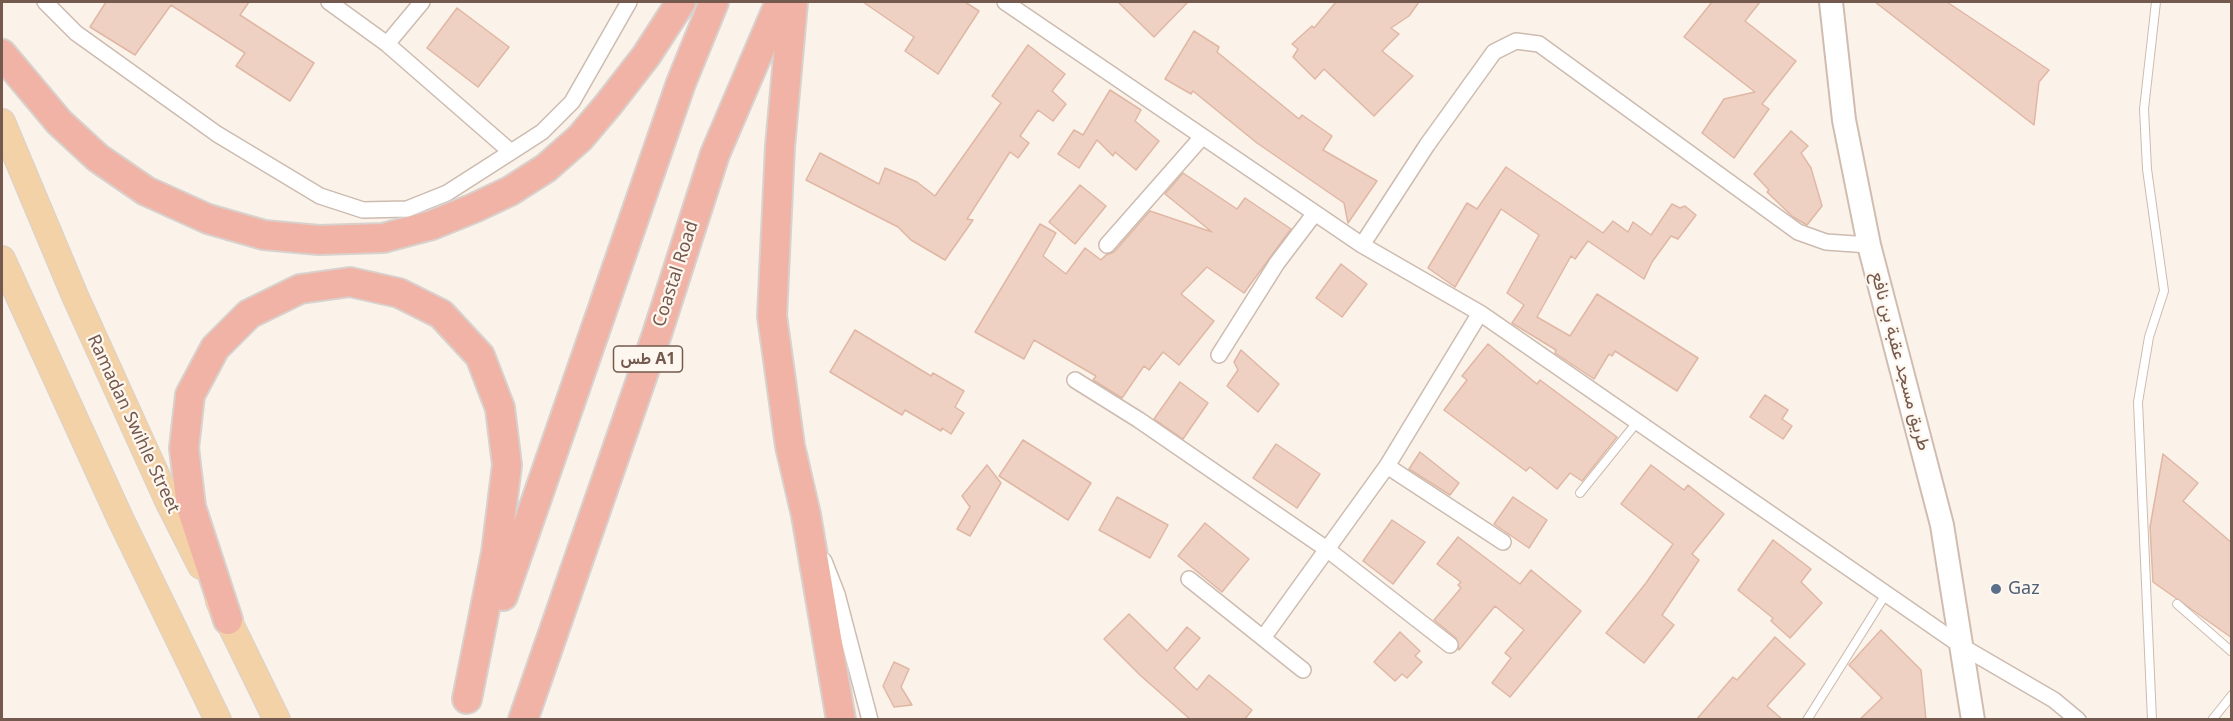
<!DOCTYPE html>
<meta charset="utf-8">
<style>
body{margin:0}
#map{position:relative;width:2233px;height:721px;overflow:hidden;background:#fbf3e9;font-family:"Noto Sans",sans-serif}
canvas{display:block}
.frame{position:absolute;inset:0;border:3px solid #74594e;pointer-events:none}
</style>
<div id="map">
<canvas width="2233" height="721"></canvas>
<div class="frame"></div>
</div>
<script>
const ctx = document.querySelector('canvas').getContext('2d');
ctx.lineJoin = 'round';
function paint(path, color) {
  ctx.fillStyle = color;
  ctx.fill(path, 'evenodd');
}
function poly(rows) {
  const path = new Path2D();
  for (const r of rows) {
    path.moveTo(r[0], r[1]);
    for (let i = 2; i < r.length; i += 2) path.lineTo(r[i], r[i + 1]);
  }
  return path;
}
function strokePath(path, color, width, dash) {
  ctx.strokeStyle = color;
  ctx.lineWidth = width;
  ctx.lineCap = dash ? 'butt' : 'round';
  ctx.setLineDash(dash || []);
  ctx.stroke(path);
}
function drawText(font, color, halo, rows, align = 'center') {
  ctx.font = font + ' "Noto Sans",Vazirmatn,sans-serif';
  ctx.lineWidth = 4.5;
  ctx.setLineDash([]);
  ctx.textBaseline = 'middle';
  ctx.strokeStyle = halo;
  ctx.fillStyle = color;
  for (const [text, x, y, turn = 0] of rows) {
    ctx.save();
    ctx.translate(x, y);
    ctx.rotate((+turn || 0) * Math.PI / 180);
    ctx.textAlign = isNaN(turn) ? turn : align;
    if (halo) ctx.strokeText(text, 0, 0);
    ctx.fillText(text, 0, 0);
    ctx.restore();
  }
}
const building = poly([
 [106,2,249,2,240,15,314,63,290,101,236,66,245,53,171,5,135,55,90,27,106,2],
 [863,2,965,2,979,11,938,74,905,51,914,37,863,2],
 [1118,2,1188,2,1154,37,1118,2],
 [1336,2,1419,2,1409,16,1391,28,1399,34,1382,51,1413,76,1374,116,1324,69,1315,79,1293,57,1298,49,1292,44,1312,26,1314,28,1336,2],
 [1712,2,1760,2,1745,21,1796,61,1762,104,1769,109,1734,158,1702,133,1724,99,1755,92,1684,37,1712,2],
 [1875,2,1947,2,2049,70,2039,82,2034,125,1875,2],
 [457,8,509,47,478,87,427,48,457,8],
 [1194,31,1219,47,1217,52,1299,119,1302,115,1332,136,1323,150,1377,181,1348,223,1344,203,1257,143,1193,91,1191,94,1165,79,1194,31],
 [1028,45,1065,74,1052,91,1066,104,1053,121,1038,110,1020,136,1029,143,1018,158,1010,152,967,219,973,220,945,260,911,240,898,227,806,180,820,153,879,184,885,168,917,182,935,196,1001,103,992,96,1028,45],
 [1110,90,1141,110,1135,121,1159,141,1136,170,1115,152,1113,156,1097,140,1079,168,1058,154,1074,130,1083,135,1110,90],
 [1791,131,1808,146,1801,153,1811,168,1822,206,1807,225,1793,217,1767,192,1769,190,1754,174,1791,131],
 [1506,167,1603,233,1613,221,1628,232,1633,222,1651,235,1672,204,1680,208,1685,206,1696,215,1678,239,1671,236,1652,262,1644,279,1588,241,1575,259,1571,256,1537,317,1570,336,1597,294,1698,358,1677,391,1615,351,1612,356,1609,354,1594,379,1555,353,1556,350,1512,323,1524,305,1507,293,1539,235,1501,209,1455,287,1428,268,1467,203,1477,209,1506,167],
 [1183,173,1237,209,1245,198,1291,229,1244,293,1207,267,1181,294,1214,321,1179,365,1163,352,1149,370,1144,366,1122,398,1093,380,1096,376,1034,340,1024,359,975,332,1040,224,1056,233,1043,256,1066,274,1085,248,1101,260,1106,255,1114,252,1150,211,1212,232,1165,194,1183,173],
 [1080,185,1106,206,1075,244,1049,222,1080,185],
 [1341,264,1367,284,1342,317,1316,298,1341,264],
 [855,330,931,376,933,373,964,391,955,407,964,413,951,434,942,428,941,431,905,410,902,415,830,372,855,330],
 [1488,344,1537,384,1540,380,1617,437,1582,481,1570,473,1557,489,1530,467,1526,471,1444,410,1467,380,1462,376,1488,344],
 [1241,350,1279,384,1258,412,1227,386,1238,370,1234,362,1241,350],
 [1180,382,1208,403,1183,439,1154,419,1180,382],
 [1765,395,1788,410,1782,419,1792,426,1783,439,1750,417,1765,395],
 [1023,440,1091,483,1068,520,999,476,1023,440],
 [1276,444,1320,474,1297,508,1253,478,1276,444],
 [1420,452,1459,483,1450,495,1409,469,1420,452],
 [2163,454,2198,483,2183,501,2232,543,2232,638,2153,582,2150,527,2163,454],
 [987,465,1001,483,970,536,957,529,970,507,962,496,987,465],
 [1651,465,1684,490,1688,485,1724,514,1692,554,1699,560,1662,615,1674,625,1644,663,1606,633,1646,583,1673,544,1621,504,1651,465],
 [1117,497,1168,525,1150,558,1099,530,1117,497],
 [1513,497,1547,520,1529,548,1494,524,1513,497],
 [1392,520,1425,542,1393,584,1363,561,1392,520],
 [1205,523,1249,559,1222,592,1178,556,1205,523],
 [1458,537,1520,584,1531,570,1581,611,1510,697,1492,683,1511,658,1505,653,1524,630,1495,606,1459,650,1456,638,1434,620,1461,588,1458,585,1461,582,1437,564,1458,537],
 [1773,540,1811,569,1801,582,1822,603,1790,638,1771,621,1773,618,1738,590,1773,540],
 [1129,614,1167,651,1187,627,1200,638,1174,668,1197,690,1209,675,1252,710,1244,720,1191,720,1141,676,1104,639,1129,614],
 [1881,630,1921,670,1926,720,1859,720,1882,698,1849,665,1881,630],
 [1400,632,1420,651,1415,656,1422,662,1407,678,1402,674,1395,681,1374,662,1400,632],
 [1775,637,1805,664,1767,706,1783,720,1696,720,1733,677,1737,680,1775,637],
 [894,662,909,669,901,687,912,705,894,707,883,686,894,662]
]);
paint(building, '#efd1c3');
strokePath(building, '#e0b7a4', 1.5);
const lane = poly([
 [1580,493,1638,421],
 [2177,604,2232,652],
 [1807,720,1886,594],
 [2152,720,2138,402,2149,337,2164,291,2147,169,2144,109,2156,2],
 [2212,720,2232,695]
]);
const street = poly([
 [45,2,76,33,217,134,320,196,363,210,407,209,447,193,511,152],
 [329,2,387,44,511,152,542,132,572,102,629,2],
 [1005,2,1362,245,1480,313,1963,647,2054,700,2078,720],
 [387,44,422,2],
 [1107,245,1202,137],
 [1362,245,1427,145,1494,52,1516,41,1539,44,1798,232,1826,242,1869,245],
 [1219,355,1277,263,1315,213],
 [1075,380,1139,420,1328,550,1450,645],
 [1387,466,1503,542],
 [824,561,837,594,870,720],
 [1189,579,1303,670],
 [1263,638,1387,466,1480,313]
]);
const secondary = poly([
 [1831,2,1844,120,1869,245,1942,525,1973,720]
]);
const primary = poly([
 [2,122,75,296,169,503,201,566],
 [2,259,120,518,218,720],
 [219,601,277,720]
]);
const highway = poly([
 [793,2,780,147,772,316,790,446,806,515,841,720],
 [2,54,59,122,98,158,146,191,208,219,264,235,319,240,383,238,432,225,474,208,510,191,546,168,580,138,608,105,646,56,681,2],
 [503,596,681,83,714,2],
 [228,620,191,507,184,448,190,395,215,348,249,314,300,289,350,282,399,293,441,314,480,356,500,408,507,465,496,553,467,699],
 [523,720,657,334,715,154,780,2]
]);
strokePath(lane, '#cdbbb0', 10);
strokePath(street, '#cdbbb0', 18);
strokePath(secondary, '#d1bcb0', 26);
strokePath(primary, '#d8d1cd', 28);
strokePath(highway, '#d8d1cd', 32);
strokePath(lane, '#fff', 8);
strokePath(street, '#fff', 15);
strokePath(secondary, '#fff', 22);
strokePath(primary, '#f4d2a7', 26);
strokePath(highway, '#f0b3a5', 28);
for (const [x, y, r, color] of [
 [1996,589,6,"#5c6f8a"]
]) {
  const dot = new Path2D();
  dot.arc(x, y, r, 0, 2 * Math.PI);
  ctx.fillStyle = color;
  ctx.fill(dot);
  strokePath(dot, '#fef7ef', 2);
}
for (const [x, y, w] of [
 [648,359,69]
]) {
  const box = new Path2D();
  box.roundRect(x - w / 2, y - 13, w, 26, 4.5);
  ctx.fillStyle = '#fef7ef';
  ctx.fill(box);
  strokePath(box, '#74594e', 1.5);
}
drawText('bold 16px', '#74594e', null, [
 ["طس A1",648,359]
]);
drawText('18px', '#74594e', '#fef7ef', [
 ["Coastal Road",676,274,-72],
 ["طريق مسجد عقبة بن نافع",1900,361,75],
 ["Ramadan Swihle Street",133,424,65]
]);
drawText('18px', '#4e5e75', '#fef7ef', [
 ["Gaz",2008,589]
], 'left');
</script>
